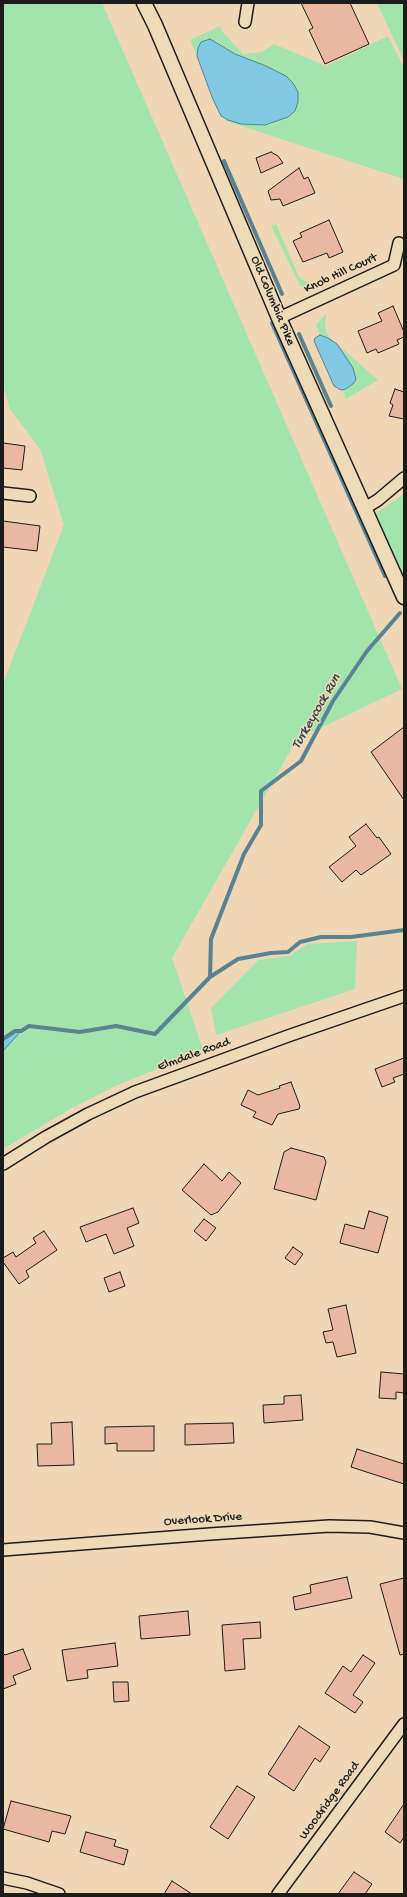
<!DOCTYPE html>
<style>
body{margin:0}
#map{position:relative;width:407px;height:1897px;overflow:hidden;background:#efd6b5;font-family:"Gochi Hand",sans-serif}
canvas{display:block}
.frame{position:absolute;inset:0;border:4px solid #1c1c1c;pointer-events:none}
</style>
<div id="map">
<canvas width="407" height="1897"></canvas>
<div class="frame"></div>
</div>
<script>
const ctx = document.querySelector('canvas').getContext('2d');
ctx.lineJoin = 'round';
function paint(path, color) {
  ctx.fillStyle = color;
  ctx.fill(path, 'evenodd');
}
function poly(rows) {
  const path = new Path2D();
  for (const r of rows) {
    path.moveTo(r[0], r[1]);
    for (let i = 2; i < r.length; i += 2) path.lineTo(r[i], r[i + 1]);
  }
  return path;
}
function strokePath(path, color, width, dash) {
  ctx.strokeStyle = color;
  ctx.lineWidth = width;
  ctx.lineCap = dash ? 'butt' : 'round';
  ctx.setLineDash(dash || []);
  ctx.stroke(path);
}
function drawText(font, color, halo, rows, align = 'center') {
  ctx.font = font + ' "Gochi Hand",sans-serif';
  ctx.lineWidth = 3;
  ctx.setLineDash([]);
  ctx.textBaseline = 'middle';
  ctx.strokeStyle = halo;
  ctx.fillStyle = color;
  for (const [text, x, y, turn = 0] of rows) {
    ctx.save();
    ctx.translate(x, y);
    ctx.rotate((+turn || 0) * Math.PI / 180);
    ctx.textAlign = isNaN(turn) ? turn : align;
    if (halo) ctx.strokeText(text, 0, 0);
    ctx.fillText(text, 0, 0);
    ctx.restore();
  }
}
paint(poly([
 [3,3,102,3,402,689,297,739,172,958,203,1050,113,1087,70,1109,3,1149,3,684,64,525,40,449,10,409,3,385],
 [377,3,404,3,404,61],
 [220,26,222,31,243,54,262,52,274,44,326,66,388,36,404,68,404,179,226,121,190,40],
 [276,224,299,277,314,287,301,287,271,226],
 [326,314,325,328,328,336,378,380,346,399,316,325],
 [404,494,404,582,375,514],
 [357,941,355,989,216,1035,211,1008,258,960,289,956,308,944]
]), '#a3e3ac');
const water = poly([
 [210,39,235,54,266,66,286,76,293,83,298,92,298,102,295,111,288,117,265,125,241,124,228,120,221,116,212,97,197,56,198,48,201,42,210,39],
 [320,335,328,338,337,344,353,368,356,379,354,383,346,389,341,390,334,386,314,341,315,338,320,335],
 [15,1031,21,1031,3,1051,3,1039,15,1031]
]);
paint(water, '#81c8e2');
strokePath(water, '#598393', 1);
strokePath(poly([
 [224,161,282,294],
 [272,323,385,576],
 [299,334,331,406],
 [210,977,211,939,244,854,261,825,261,791,301,761,333,701,367,651,400,613],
 [3,1039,15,1031,21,1031,29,1026,80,1032,116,1026,155,1034,210,977,238,959,271,953,288,952,300,942,321,937,351,937,404,930]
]), '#598393', 4);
const building = poly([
 [301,3,350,3,369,44,325,64,309,30,313,28,301,3],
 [271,152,278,156,283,163,261,173,256,158,271,152],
 [299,168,304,179,308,177,315,193,283,206,280,199,271,200,268,191,299,168],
 [329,220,343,252,329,258,327,253,303,262,293,241,302,237,300,233,329,220],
 [393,306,404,332,404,337,397,340,399,344,378,353,376,349,367,353,358,331,382,321,378,313,393,306],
 [395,389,404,392,404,419,389,416,393,405,390,403,395,389],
 [3,443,25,446,22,470,3,468,3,443],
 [3,521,40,526,37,551,3,547,3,521],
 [404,727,404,800,371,752,404,727],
 [366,824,377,838,379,837,391,854,361,875,356,870,342,882,329,867,356,846,349,837,366,824],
 [404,1058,404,1074,393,1078,395,1082,382,1087,375,1069,404,1058],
 [291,1082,300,1106,299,1109,278,1114,272,1125,253,1117,256,1112,241,1105,248,1090,258,1095,280,1088,279,1086,291,1082],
 [291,1148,324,1157,326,1162,316,1200,274,1189,284,1152,291,1148],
 [204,1164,222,1181,229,1172,241,1183,218,1212,211,1215,182,1190,204,1164],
 [133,1208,139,1223,127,1228,134,1246,114,1254,106,1234,86,1242,80,1227,133,1208],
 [369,1211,388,1217,378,1253,340,1243,345,1224,364,1229,369,1211],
 [204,1219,216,1228,206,1241,194,1231,204,1219],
 [44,1231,57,1250,26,1271,29,1277,19,1284,3,1262,3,1258,13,1252,16,1257,36,1243,33,1238,44,1231],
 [293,1247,303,1254,295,1265,285,1258,293,1247],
 [120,1272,125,1286,109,1292,104,1278,120,1272],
 [346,1305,356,1353,337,1357,333,1342,326,1343,323,1332,333,1330,328,1309,346,1305],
 [381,1372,404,1374,404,1393,396,1392,396,1399,379,1398,381,1372],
 [301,1395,303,1420,264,1423,263,1405,284,1404,284,1396,301,1395],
 [72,1422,74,1465,38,1466,37,1444,52,1444,51,1423,72,1422],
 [233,1423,234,1443,185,1445,185,1424,233,1423],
 [154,1426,154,1451,117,1451,117,1443,105,1444,105,1427,154,1426],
 [357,1449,404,1464,404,1484,351,1467,357,1449],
 [347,1577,352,1598,295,1610,293,1597,311,1593,310,1585,347,1577],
 [404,1578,404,1654,400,1655,380,1584,404,1578],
 [188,1611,190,1635,141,1639,139,1616,188,1611],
 [260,1622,261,1638,243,1639,245,1669,225,1671,222,1625,260,1622],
 [115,1643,118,1666,87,1670,88,1678,67,1681,62,1650,115,1643],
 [23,1649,31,1669,13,1676,16,1684,3,1689,3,1653,5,1655,23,1649],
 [363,1655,375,1663,353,1695,363,1702,355,1713,325,1693,343,1666,351,1672,363,1655],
 [113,1682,128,1682,129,1701,114,1702,113,1682],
 [299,1726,330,1747,320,1762,315,1758,294,1791,268,1774,299,1726],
 [237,1786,255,1797,228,1839,210,1827,237,1786],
 [11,1801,71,1816,65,1834,52,1831,49,1842,3,1829,11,1801],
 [404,1804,404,1837,400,1843,385,1832,404,1804],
 [86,1832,116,1840,114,1846,128,1850,124,1865,80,1852,86,1832],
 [354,1872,372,1884,365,1894,338,1894,354,1872],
 [172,1881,192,1894,164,1894,172,1881]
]);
paint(building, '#eab7a1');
strokePath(building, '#1c1c1c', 1);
const minor = poly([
 [245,22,248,3],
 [279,318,394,265,399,243],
 [3,493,30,496],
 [365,508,378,500,404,478],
 [3,1164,46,1137,88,1114,135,1092,288,1036,404,996],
 [3,1550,210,1534,329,1526,370,1527,404,1533],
 [3,1878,27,1883,59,1894],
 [278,1894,404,1724]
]);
const tertiary = poly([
 [144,3,155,25,279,318,404,597]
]);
strokePath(minor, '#1c1c1c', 14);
strokePath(tertiary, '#1c1c1c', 17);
strokePath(minor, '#eddbb8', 11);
strokePath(tertiary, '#eddbb8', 14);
drawText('13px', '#1c1c1c', '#eddbb8', [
 ["Knob Hill Court",341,274,-25],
 ["Old Columbia Pike",272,301,67],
 ["Elmdale Road",194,1055,-20],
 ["Overlook Drive",203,1520,-4],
 ["Woodridge Road",330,1801,-54]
]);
drawText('italic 14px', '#35474e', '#eddbb8', [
 ["Turkeycock Run",317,712,-60]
]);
</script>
